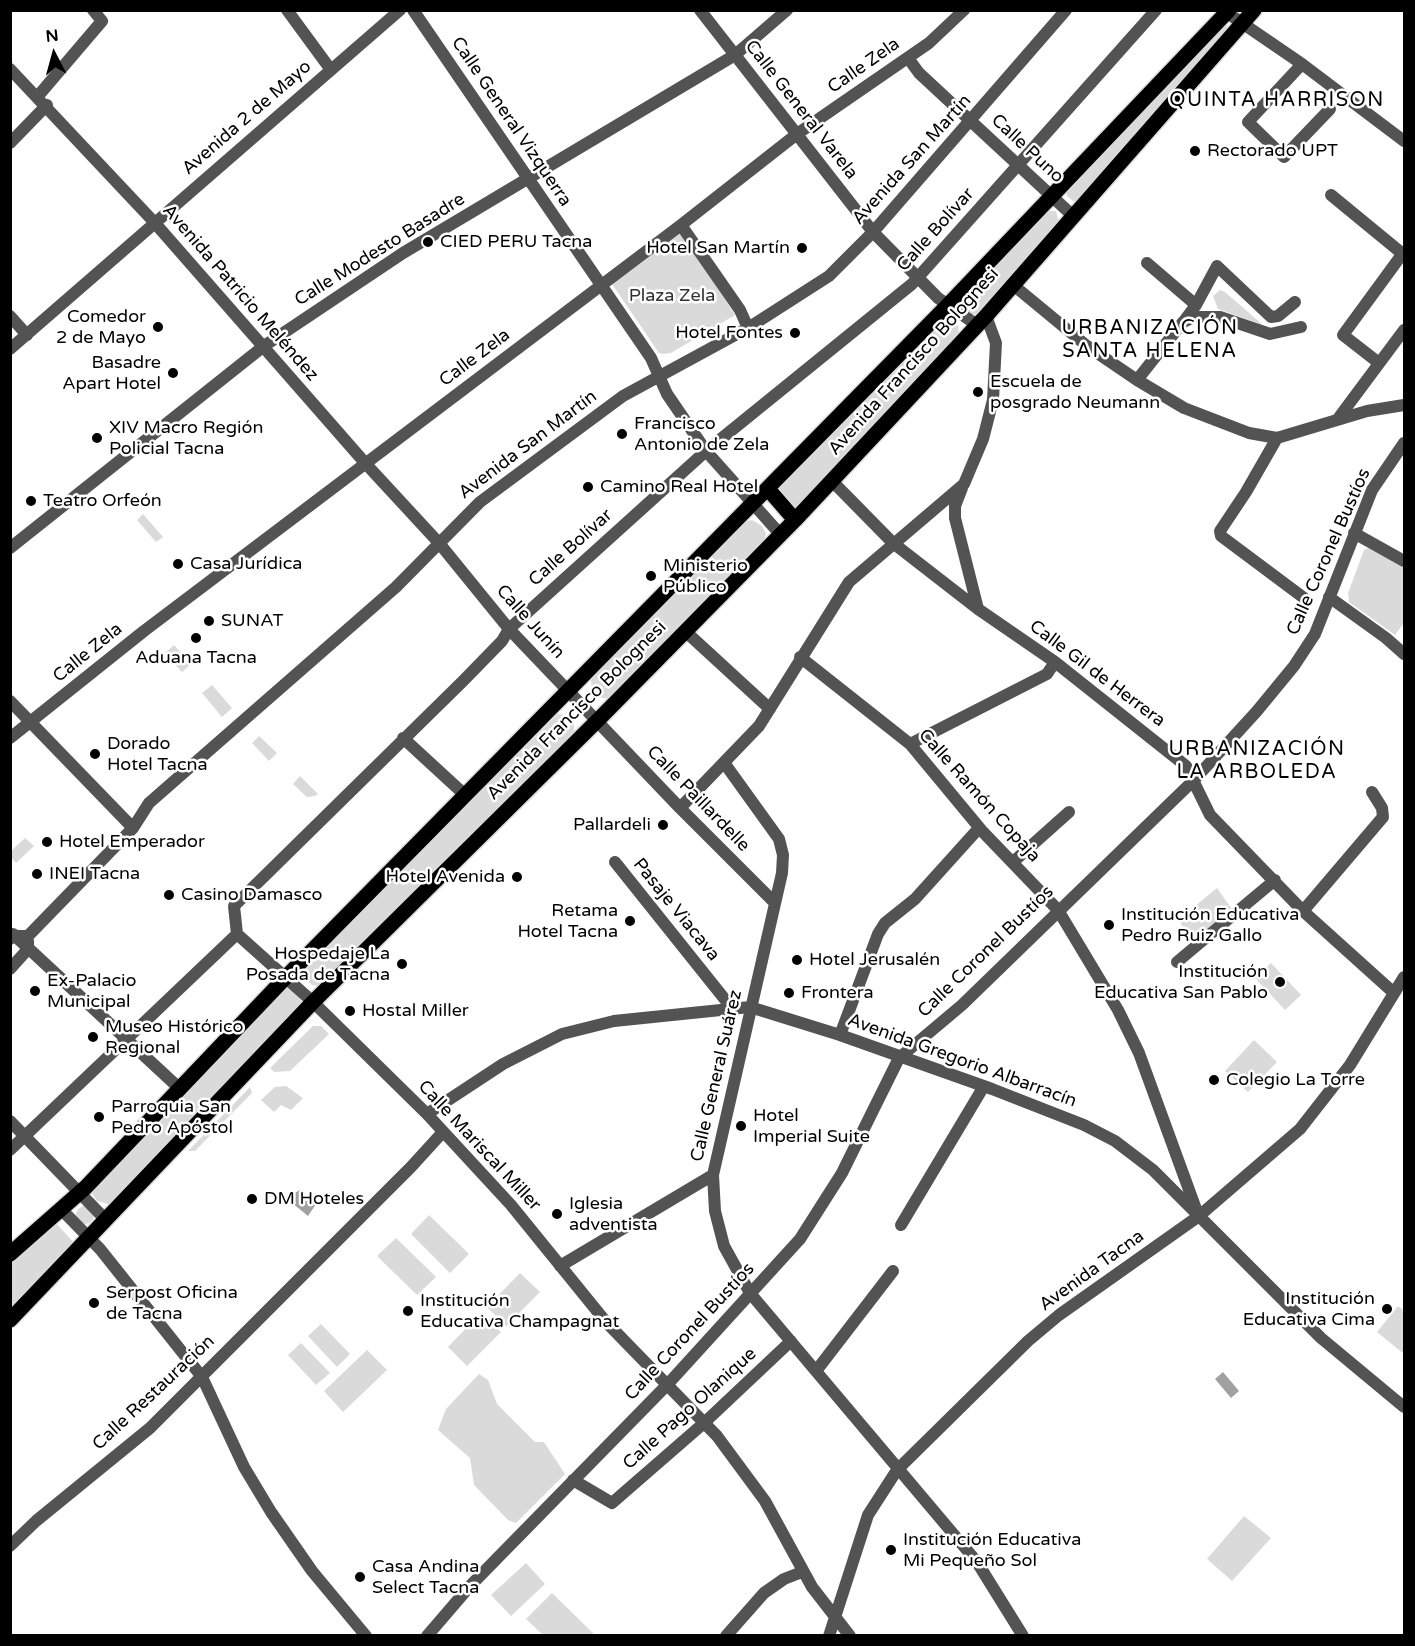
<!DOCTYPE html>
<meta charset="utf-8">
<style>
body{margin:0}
#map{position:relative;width:1415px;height:1646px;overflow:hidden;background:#fff;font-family:"Varela Round",sans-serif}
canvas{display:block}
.frame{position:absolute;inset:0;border:12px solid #000;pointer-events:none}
.north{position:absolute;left:24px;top:24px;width:60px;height:60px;-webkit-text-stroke:4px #fff;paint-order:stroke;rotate:354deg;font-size:16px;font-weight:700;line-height:24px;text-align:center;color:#000}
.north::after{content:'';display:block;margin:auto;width:21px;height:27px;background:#000;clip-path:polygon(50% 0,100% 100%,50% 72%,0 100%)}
</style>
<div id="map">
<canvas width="1415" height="1646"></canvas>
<div class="frame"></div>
<div class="north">N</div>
</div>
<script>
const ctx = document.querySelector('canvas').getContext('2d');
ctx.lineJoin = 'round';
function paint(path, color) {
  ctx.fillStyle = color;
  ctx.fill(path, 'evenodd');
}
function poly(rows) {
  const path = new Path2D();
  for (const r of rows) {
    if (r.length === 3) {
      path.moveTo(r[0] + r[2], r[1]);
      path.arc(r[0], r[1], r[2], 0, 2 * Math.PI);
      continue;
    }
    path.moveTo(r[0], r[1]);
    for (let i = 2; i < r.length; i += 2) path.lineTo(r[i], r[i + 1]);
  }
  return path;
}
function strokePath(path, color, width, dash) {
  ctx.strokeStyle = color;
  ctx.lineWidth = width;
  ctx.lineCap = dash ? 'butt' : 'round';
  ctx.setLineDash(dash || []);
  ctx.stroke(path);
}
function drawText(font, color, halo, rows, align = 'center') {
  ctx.font = font + ' "Varela Round",sans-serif';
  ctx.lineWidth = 5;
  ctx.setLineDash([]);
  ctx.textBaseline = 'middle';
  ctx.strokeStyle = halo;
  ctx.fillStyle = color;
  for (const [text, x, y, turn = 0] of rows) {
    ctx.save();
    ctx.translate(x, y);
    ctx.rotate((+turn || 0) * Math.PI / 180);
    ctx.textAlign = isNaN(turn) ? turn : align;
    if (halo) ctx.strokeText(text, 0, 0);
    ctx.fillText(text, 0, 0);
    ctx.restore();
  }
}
paint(poly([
 [1224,23,1231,32,1079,201,1073,201,1067,196,1066,188],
 [1048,211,1056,211,1059,223,979,313,971,315,963,310,963,302],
 [681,231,735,315,671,353,663,354,659,353,612,284],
 [1220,290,1225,292,1263,325,1218,309,1213,296],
 [947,320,958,325,959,338,800,507,794,509,778,494,778,487,939,323],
 [143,514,163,537,156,542,137,520],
 [752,520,762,526,766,534,762,545,610,698,600,698,595,694,592,690,591,680,740,523],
 [1368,548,1404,567,1404,623,1395,635,1349,602,1348,593,1364,550],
 [174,645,191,664,182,672,165,653],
 [212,685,232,708,222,717,202,693],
 [558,714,568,715,574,723,574,735,322,986,312,985,305,979,303,969],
 [259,736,277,753,269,761,252,743],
 [300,776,318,794,315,796,307,797,293,784],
 [25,838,34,846,16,863,11,857,11,851],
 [1217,888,1233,911,1195,942,1178,920],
 [1271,963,1301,995,1285,1010,1255,978],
 [284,987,294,990,301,1000,300,1007,112,1205,97,1201,90,1190],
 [313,1026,321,1026,329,1034,290,1071,274,1072,270,1068],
 [1254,1040,1277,1062,1248,1092,1225,1071],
 [286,1086,303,1098,291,1110,281,1105,274,1112,261,1100,275,1087],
 [250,1087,252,1093,195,1151,188,1151],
 [85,1215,9],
 [429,1215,469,1254,450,1273,411,1234],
 [56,1223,75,1244,11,1311,11,1262],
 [396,1238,436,1277,417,1295,377,1256],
 [520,1273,540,1292,506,1326,487,1307],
 [1398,1306,1404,1311,1404,1354,1377,1332],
 [481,1313,501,1332,467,1366,448,1347],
 [321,1324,350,1354,337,1367,308,1336],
 [301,1343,330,1373,316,1385,288,1355],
 [367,1350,387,1370,343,1412,324,1391],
 [479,1374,488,1380,497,1404,535,1442,544,1442,565,1474,516,1523,508,1520,474,1485,470,1458,438,1430,446,1409],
 [1244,1516,1271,1538,1232,1581,1207,1559],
 [526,1563,545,1584,511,1616,491,1595],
 [552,1593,595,1635,543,1635,526,1619]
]), '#dadada');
paint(poly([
 [300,1190,316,1204,308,1216,286,1198],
 [1223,1372,1239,1391,1231,1398,1215,1379]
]), '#a1a1a1');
const major = poly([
 [768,489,795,520],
 [10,1254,86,1187,286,977,947,306,1229,10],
 [10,1320,313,1002,598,720,795,520,986,316,1254,10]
]);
strokePath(major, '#dbdbdb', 18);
strokePath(poly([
 [287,10,331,70],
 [413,10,651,358,667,394,706,451,780,534],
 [700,10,873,232,938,298,977,325],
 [1223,10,1302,64,1404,141],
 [908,58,919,73,1072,215],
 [1302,64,1248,122,1284,157,1330,109],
 [10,69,154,222,366,464,439,543,509,629,680,808,774,902],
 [38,96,102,21,93,10],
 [10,143,47,105],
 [1331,195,1404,255],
 [681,225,740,310,748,328],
 [1147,263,1196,305],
 [1012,284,1087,346,1137,380,1184,408,1249,433,1277,438,1367,411,1404,405],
 [10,316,27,335],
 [1184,321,1196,305,1217,266,1271,317,1278,316,1295,302],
 [10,349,400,10],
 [1379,363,1343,335,1403,253],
 [1137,380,1183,322,1194,317,1220,317,1270,334,1301,327],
 [1337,420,1404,330],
 [1277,438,1246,492,1220,531,1221,536,1304,598],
 [832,481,893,543,978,609,1055,662,1186,766,1210,815,1303,911,1394,993],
 [962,488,955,506,955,518,978,609],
 [1354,533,1404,561],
 [10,548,264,346,403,253,735,55,787,10],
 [1329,597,1386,638,1404,654],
 [685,631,770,709],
 [800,657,910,744,983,832,1058,910,1118,1010,1139,1053,1196,1209],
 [10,701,133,828],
 [10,738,144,631,681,225,797,134,929,43,964,10],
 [403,738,465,795],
 [910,744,1047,674,1055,662],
 [725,764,779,839,783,855,782,873,713,1175,715,1211,724,1246,750,1293,977,1562,1023,1636],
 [680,808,759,726,849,582,964,484,983,439,993,400,996,343,986,316],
 [615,862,731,1007],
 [1013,862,1069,812],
 [1303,911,1383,817,1382,808,1372,792],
 [13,934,179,1088],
 [237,934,234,906,463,681,502,641,509,629,706,451,912,284,1156,10],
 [237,934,313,1002,427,1114,511,1205,606,1322,717,1436,765,1501,812,1587,850,1636],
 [10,939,14,936,28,936,133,828,149,803,396,587,480,502,623,396,748,328,829,276,873,232,1066,10],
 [1177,962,1275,880],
 [10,969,28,949,28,941],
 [840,1035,878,934,885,923,915,899,979,828],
 [427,1114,503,1064,562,1034,614,1021,750,1007,840,1035,992,1089,1084,1125,1115,1141,1153,1170,1321,1338,1404,1407],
 [10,1121,105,1219],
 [10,1150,237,934],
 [61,1209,100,1249,202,1377,244,1467,271,1512,312,1571,366,1636],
 [901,1225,984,1086],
 [560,1266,713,1175],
 [816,1371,893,1271],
 [573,1480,612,1503,704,1423,791,1341],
 [10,1546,36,1521,150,1428,411,1167,442,1133],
 [427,1636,470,1586,667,1385,800,1239,842,1173,899,1058,962,1005,1194,780,1257,711,1294,666,1315,634,1372,490,1404,443],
 [726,1636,764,1593,784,1579,802,1572],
 [829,1636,868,1515,897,1470,1028,1341,1059,1315,1199,1216,1300,1129,1350,1065,1404,977]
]), '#535353', 12);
strokePath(major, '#000', 15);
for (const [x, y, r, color] of [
 [1195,151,6,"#000"],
 [428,242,6,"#000"],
 [802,248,6,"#000"],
 [158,327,6,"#000"],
 [795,333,6,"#000"],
 [173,373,6,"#000"],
 [978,392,6,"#000"],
 [622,434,6,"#000"],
 [97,438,6,"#000"],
 [588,487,6,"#000"],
 [31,501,6,"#000"],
 [178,564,6,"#000"],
 [651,576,6,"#000"],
 [209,621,6,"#000"],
 [196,638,6,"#000"],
 [95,754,6,"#000"],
 [663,825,6,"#000"],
 [47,842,6,"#000"],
 [37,874,6,"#000"],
 [517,877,6,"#000"],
 [169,895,6,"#000"],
 [630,921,6,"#000"],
 [1109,925,6,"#000"],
 [797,960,6,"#000"],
 [402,964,6,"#000"],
 [1280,982,6,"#000"],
 [35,991,6,"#000"],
 [789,993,6,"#000"],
 [350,1011,6,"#000"],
 [93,1037,6,"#000"],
 [1214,1080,6,"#000"],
 [99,1117,6,"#000"],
 [741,1126,6,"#000"],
 [252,1199,6,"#000"],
 [557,1214,6,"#000"],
 [94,1303,6,"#000"],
 [1387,1309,6,"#000"],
 [408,1311,6,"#000"],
 [891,1550,6,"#000"],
 [360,1577,6,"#000"]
]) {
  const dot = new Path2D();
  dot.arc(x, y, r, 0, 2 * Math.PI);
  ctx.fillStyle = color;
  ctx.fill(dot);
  strokePath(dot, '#fff', 2);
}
drawText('18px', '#000', '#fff', [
 ["Calle Zela",864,66,-35],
 ["Calle General Varela",801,110,52],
 ["Avenida 2 de Mayo",247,118,-41],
 ["Calle General Vizquerra",511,122,56],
 ["Calle Puno",1027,149,43],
 ["Avenida San Martín",912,160,-48],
 ["Calle Bolívar",936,230,-48],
 ["Calle Modesto Basadre",380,250,-32],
 ["Avenida Patricio Meléndez",240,293,49],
 ["Calle Zela",475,358,-37],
 ["Avenida Francisco Bolognesi",914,362,-48],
 ["Avenida San Martín",528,445,-37],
 ["Calle Bolívar",571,548,-42],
 ["Calle Coronel Bustíos",1329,552,-66],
 ["Calle Junín",530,622,48],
 ["Calle Zela",88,653,-39],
 ["Calle Gil de Herrera",1097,674,37],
 ["Avenida Francisco Bolognesi",577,711,-45],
 ["Calle Ramón Copaja",979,796,48],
 ["Calle Paillardelle",698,799,46],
 ["Pasaje Viacava",676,910,51],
 ["Calle Coronel Bustíos",986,952,-44],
 ["Avenida Gregorio Albarracín",962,1061,20],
 ["Calle General Suárez",717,1076,-77],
 ["Calle Mariscal Miller",479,1146,47],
 ["Avenida Tacna",1092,1271,-36],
 ["Calle Coronel Bustíos",690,1332,-47],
 ["Calle Restauración",154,1393,-43],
 ["Calle Pago Olanique",690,1409,-42]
]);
drawText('18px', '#000', '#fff', [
 ["Rectorado UPT",1207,151],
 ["CIED PERU Tacna",440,242],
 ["Hotel San Martín",790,248,"right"],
 ["Comedor",146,317,"right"],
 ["2 de Mayo",146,338,"right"],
 ["Hotel Fontes",783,333,"right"],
 ["Basadre",161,363,"right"],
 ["Apart Hotel",161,384,"right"],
 ["Escuela de",990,382],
 ["posgrado Neumann",990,403],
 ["Francisco",634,424],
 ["Antonio de Zela",634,445],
 ["XIV Macro Región",109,428],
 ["Policial Tacna",109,449],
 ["Camino Real Hotel",600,487],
 ["Teatro Orfeón",43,501],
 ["Casa Jurídica",190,564],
 ["Ministerio",663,566],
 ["Público",663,587],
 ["SUNAT",221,621],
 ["Aduana Tacna",196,658,"center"],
 ["Dorado",107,744],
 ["Hotel Tacna",107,765],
 ["Pallardeli",651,825,"right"],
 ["Hotel Emperador",59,842],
 ["INEI Tacna",49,874],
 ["Hotel Avenida",505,877,"right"],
 ["Casino Damasco",181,895],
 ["Retama",618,911,"right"],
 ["Hotel Tacna",618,932,"right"],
 ["Institución Educativa",1121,915],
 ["Pedro Ruiz Gallo",1121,936],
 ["Hospedaje La",390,954,"right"],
 ["Posada de Tacna",390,975,"right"],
 ["Hotel Jerusalén",809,960],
 ["Institución",1268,972,"right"],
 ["Educativa San Pablo",1268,993,"right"],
 ["Ex-Palacio",47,981],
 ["Municipal",47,1002],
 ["Frontera",801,993],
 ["Hostal Miller",362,1011],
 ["Museo Histórico",105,1027],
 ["Regional",105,1048],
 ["Colegio La Torre",1226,1080],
 ["Parroquia San",111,1107],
 ["Pedro Apóstol",111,1128],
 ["Hotel",753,1116],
 ["Imperial Suite",753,1137],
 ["DM Hoteles",264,1199],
 ["Iglesia",569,1204],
 ["adventista",569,1225],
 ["Serpost Oficina",106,1293],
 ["de Tacna",106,1314],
 ["Institución",1375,1299,"right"],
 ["Educativa Cima",1375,1320,"right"],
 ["Institución",420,1301],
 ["Educativa Champagnat",420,1322],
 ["Institución Educativa",903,1540],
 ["Mi Pequeño Sol",903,1561],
 ["Casa Andina",372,1567],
 ["Select Tacna",372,1588]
], 'left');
drawText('18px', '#313131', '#fff', [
 ["Plaza Zela",672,296]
]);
ctx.letterSpacing = '1.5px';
drawText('20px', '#000', '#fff', [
 ["QUINTA HARRISON",1277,101],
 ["URBANIZACIÓN",1150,329],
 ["SANTA HELENA",1150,352],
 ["URBANIZACIÓN",1257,750],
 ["LA ARBOLEDA",1257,773]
]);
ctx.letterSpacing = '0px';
</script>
